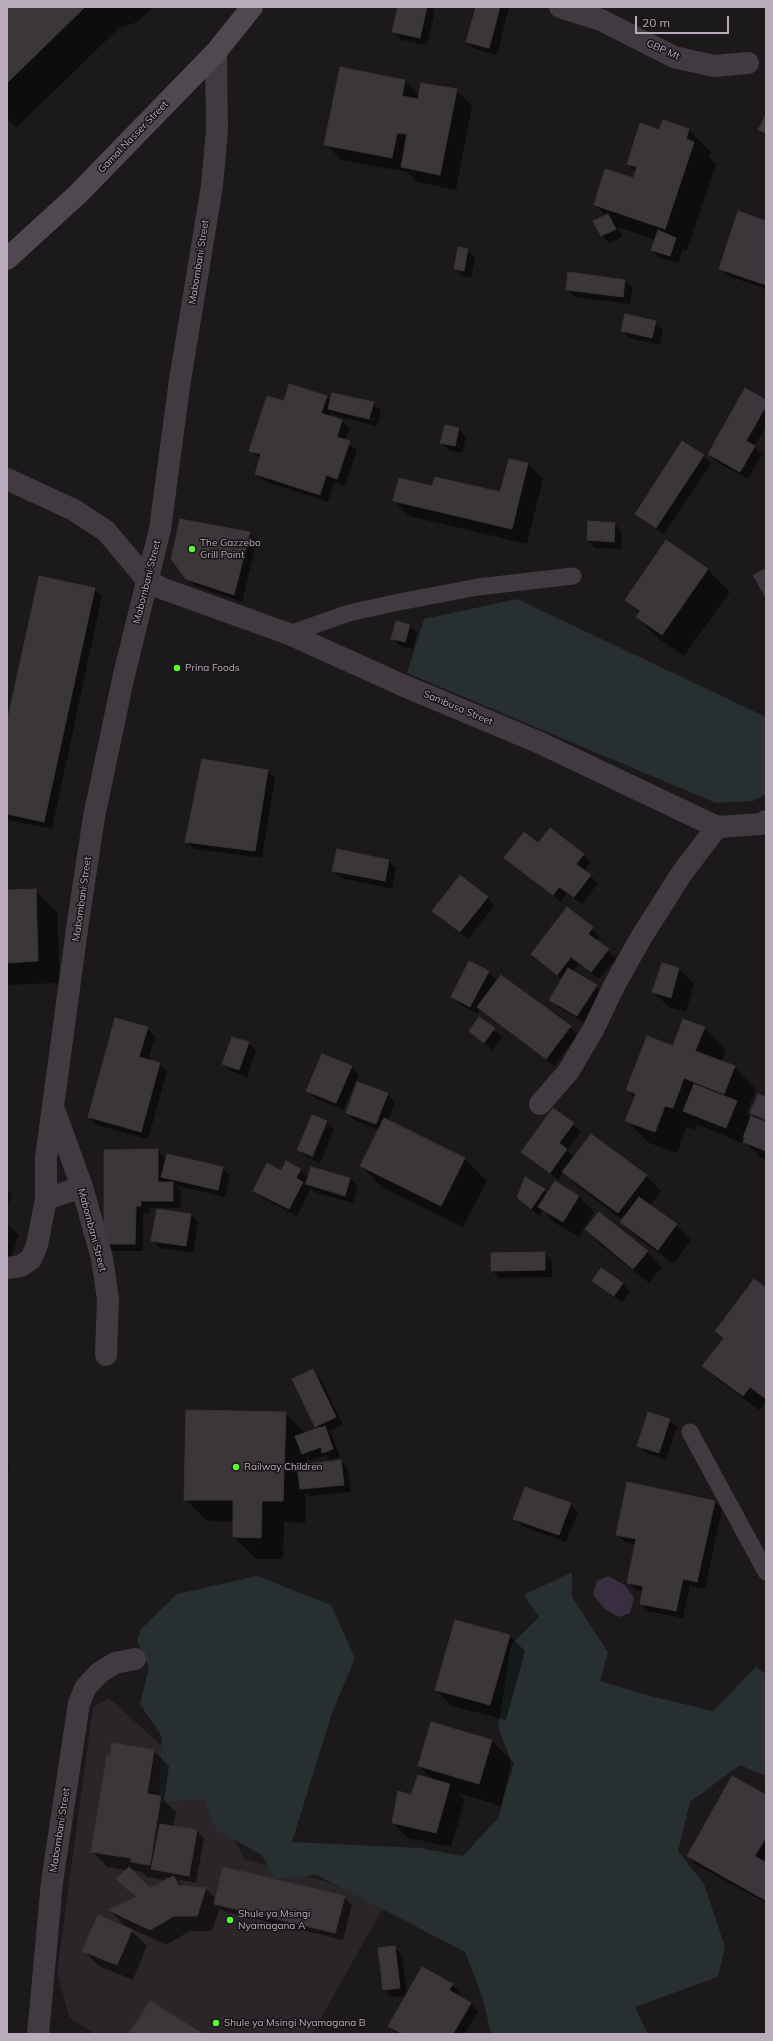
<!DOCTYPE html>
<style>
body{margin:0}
#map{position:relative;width:773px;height:2041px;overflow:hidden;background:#1c191b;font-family:Mulish,sans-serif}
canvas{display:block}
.frame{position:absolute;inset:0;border:8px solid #b9abbc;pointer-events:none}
.scale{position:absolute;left:635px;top:16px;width:94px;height:18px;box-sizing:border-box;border:2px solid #b9abbc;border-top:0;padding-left:5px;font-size:12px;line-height:14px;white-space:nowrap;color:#b9abbc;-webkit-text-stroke:3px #171416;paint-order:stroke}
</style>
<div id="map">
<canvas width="773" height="2041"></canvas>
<div class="frame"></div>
<div class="scale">20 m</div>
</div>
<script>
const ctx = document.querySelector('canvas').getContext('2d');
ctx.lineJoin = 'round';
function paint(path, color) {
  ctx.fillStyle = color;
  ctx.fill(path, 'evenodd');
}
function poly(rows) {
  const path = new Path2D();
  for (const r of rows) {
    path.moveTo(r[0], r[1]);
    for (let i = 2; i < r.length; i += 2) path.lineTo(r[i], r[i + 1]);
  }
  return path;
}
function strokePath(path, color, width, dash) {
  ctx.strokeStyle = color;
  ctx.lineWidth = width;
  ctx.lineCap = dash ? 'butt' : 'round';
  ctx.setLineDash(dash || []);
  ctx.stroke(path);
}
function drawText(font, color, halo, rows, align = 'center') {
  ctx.font = font + ' Mulish,sans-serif';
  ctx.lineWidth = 3;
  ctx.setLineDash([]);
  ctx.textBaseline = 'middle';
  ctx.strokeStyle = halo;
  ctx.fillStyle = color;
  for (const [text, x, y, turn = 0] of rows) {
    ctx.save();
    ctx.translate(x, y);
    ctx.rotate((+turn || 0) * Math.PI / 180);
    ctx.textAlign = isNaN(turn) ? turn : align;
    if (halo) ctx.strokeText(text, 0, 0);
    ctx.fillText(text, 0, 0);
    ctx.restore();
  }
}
paint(poly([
 [109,1698,198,1779,245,1859,388,1899,312,2034,95,2034,69,2017,57,1972,93,1707]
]), '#292528');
paint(poly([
 [517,599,766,717,766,794,753,801,716,803,407,673,424,619],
 [572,1572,572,1597,608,1652,600,1681,650,1696,713,1711,756,1667,766,1674,766,1776,740,1765,690,1802,678,1851,704,1884,725,1947,718,1977,635,2007,648,2034,491,2034,483,1999,465,1952,317,1875,274,1879,262,1855,216,1830,204,1799,158,1802,162,1737,140,1704,149,1667,137,1641,141,1629,177,1594,257,1576,331,1605,355,1658,332,1713,292,1842,420,1848,463,1856,499,1817,511,1761,498,1727,511,1645,539,1617,524,1595]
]), '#272f31');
paint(poly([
 [608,1576,625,1585,634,1598,630,1613,619,1617,605,1609,593,1595,597,1581]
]), '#392e40');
paint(poly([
 [7,7,155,7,135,23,119,28,16,128,7,118],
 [399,7,431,7,435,11,427,45,401,40,394,32],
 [477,7,509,7,497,55,475,49,468,42],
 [405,81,419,96,456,90,472,106,456,190,417,182,407,172,341,160,326,144],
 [766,116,766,136,760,130],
 [689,130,711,152,709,157,716,164,687,250,683,249,678,263,659,258,652,250,655,240,618,227,623,237,609,243,602,236,606,216,595,205,634,180,636,172,628,164,660,131],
 [766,222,766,289,728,276,720,269],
 [467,250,475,257,471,278,463,276,455,269],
 [569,273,625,281,633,288,630,304,575,297,567,289],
 [655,322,663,330,660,345,629,338,622,330],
 [290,385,327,397,331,401,373,403,381,411,377,426,336,416,332,412,330,417,342,421,349,428,345,441,357,450,345,486,334,482,328,502,264,481,256,473,261,459,250,450,284,403],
 [337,410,374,419,374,421,337,412],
 [766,401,766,427,754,447,762,454,748,479,717,462,709,454],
 [459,429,466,437,462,453,449,450,441,443],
 [703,456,711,463,664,534,644,521,636,513],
 [528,464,543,479,527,544,409,516,394,501,433,487,501,494],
 [589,522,615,524,622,532,621,549,595,548,588,540],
 [249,533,257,541,242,602,195,586,187,578],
 [666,541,708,570,730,592,684,656,659,639,637,617,640,614,626,600],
 [94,589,102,596,52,829,7,820,7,727],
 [409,626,417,633,413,649,400,646,392,638],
 [267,771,275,779,262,858,194,849,186,841],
 [538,844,583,855,591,862,584,871,598,883,582,904,567,893,561,902,506,858],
 [389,861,396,868,392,889,341,878,333,870],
 [35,890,57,912,60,983,7,985,7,891],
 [487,897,494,905,468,939,434,911],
 [567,908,600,936,596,941,616,958,599,979,579,964,572,972,596,986,604,994,585,1023,558,1007,551,999,563,980,532,954],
 [662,964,679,969,694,984,686,1012,669,1007,653,992],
 [488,972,496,979,491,988,570,1027,577,1035,554,1066,480,1009,478,1014,460,1005,452,997],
 [480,1018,502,1037,492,1050,470,1031],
 [147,1028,155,1036,148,1061,160,1064,167,1072,148,1139,96,1125,89,1117],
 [704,1028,726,1050,721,1062,734,1067,756,1089,747,1113,752,1118,758,1120,751,1113,766,1098,766,1160,760,1157,745,1142,746,1140,744,1138,741,1143,697,1124,695,1130,687,1127,677,1153,649,1143,627,1121,636,1099,627,1090,673,1047],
 [232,1038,249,1043,256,1051,247,1077,231,1071,223,1064],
 [323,1055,351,1067,359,1075,343,1110,315,1098,307,1090],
 [387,1094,395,1102,388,1121,465,1159,487,1181,463,1227,383,1188,361,1166,379,1130,354,1120,347,1113],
 [326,1122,334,1129,320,1163,312,1160,327,1124,324,1124,310,1159,298,1150],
 [573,1124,581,1132,567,1150,575,1158,646,1176,661,1191,650,1206,676,1225,691,1240,674,1264,637,1237,621,1222,623,1220,579,1187,564,1172,558,1180,523,1152],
 [157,1150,165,1158,165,1162,168,1156,223,1168,230,1176,225,1197,176,1186,181,1191,181,1208,149,1208,149,1213,143,1213,143,1251,113,1251,105,1244],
 [312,1168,350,1179,358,1186,353,1203,314,1192,311,1188,297,1216,262,1198,254,1190,282,1172,300,1170,309,1178],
 [307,1178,308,1179,306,1186,304,1184],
 [7,1190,12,1194,7,1207],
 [544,1190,548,1194,579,1196,594,1212,579,1237,555,1223,543,1210,539,1216,526,1205],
 [191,1215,198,1222,193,1253,160,1248,152,1240],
 [7,1224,19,1235,7,1268],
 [586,1229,647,1252,662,1267,649,1283,601,1245],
 [545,1253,552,1261,552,1277,499,1278,492,1270],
 [594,1281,622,1283,630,1291,622,1303],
 [766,1289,766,1402,759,1410,719,1381,704,1366,724,1339,716,1331],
 [313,1370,320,1378,343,1424,329,1431,332,1435,340,1457,331,1460,326,1455,310,1461,307,1457,306,1465,341,1461,348,1469,351,1492,309,1496,306,1493,305,1523,284,1522,283,1559,256,1559,234,1537,234,1522,207,1521,185,1499,285,1413,306,1434,319,1429,316,1426],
 [669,1420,677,1427,666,1460,646,1453,638,1445],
 [7,1461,9,1463,7,1482],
 [715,1502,722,1509,705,1589,690,1586,683,1618,648,1611,641,1603,643,1591,636,1590,628,1582,636,1545,625,1542,617,1534],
 [570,1504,578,1512,566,1542,522,1526,514,1518],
 [510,1636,525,1651,506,1720,452,1706,436,1690],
 [431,1724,492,1741,514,1763,501,1806,458,1793,465,1800,451,1847,408,1838,393,1823,412,1796,432,1780,419,1766],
 [154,1751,169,1766,164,1800,176,1812,173,1827,197,1831,204,1838,196,1883,176,1879,184,1887,206,1889,216,1899,344,1897,352,1905,343,1940,223,1911,220,1908,212,1931,190,1931,166,1945,124,1925,109,1910,136,1898,117,1879,127,1870,107,1867,92,1851],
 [131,1870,142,1872,147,1877,165,1880,165,1877,171,1878,150,1889],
 [766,1796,766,1858,763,1862,766,1864,766,1903,695,1864,688,1856],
 [130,1930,147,1946,133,1980,99,1966,83,1950],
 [394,1947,402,1955,407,1995,452,1985,460,1992,458,1996,471,2004,478,2011,465,2034,398,2034,389,2025,406,1996,392,1997,384,1990]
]), '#0007');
const building = poly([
 [7,7,85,7,7,83,7,7],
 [398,7,427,7,420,38,392,32,398,7],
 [476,7,500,7,489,48,466,42,476,7],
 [340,67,405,80,402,96,418,99,421,83,457,89,440,175,401,167,407,134,397,133,392,158,324,145,340,67],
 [766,114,766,133,758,130,766,114],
 [663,120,689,129,686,139,694,142,665,229,594,205,605,169,633,178,637,167,627,164,640,123,659,130,663,120],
 [738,211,766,221,766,285,719,269,738,211],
 [608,214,616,229,601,236,593,221,608,214],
 [658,230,676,238,670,256,651,250,658,230],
 [458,247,468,249,464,271,454,269,458,247],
 [568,272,625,280,623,297,566,290,568,272],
 [625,314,656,321,652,338,621,331,625,314],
 [289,384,327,396,321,413,342,420,337,437,350,441,337,479,326,475,320,495,255,474,261,454,249,451,267,396,284,401,289,384],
 [745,388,766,400,766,406,746,441,755,446,740,472,708,454,745,388],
 [332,393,374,402,369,419,328,409,332,393],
 [445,425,459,428,455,446,440,443,445,425],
 [682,441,704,455,656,528,635,514,682,441],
 [509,459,528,463,512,529,393,501,399,478,432,486,435,477,500,492,509,459],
 [180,519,250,532,234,595,186,579,171,559,180,519],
 [588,521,615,523,614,542,587,540,588,521],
 [666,540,708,569,662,635,636,617,640,611,625,600,666,540],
 [765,569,766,570,766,598,753,575,765,569],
 [39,576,95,588,44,822,7,814,7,722,39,576],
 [396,621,410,625,405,642,391,639,396,621],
 [202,759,268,770,255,851,185,842,202,759],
 [550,828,584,854,576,864,591,875,574,897,559,887,553,895,504,858,524,832,538,843,550,828],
 [337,849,389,860,385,881,332,871,337,849],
 [460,875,488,897,460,932,432,911,460,875],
 [36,889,38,961,7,963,7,890,36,889],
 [567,907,593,927,588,934,609,949,591,972,571,957,557,975,531,954,567,907],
 [469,961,489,971,470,1007,451,997,469,961],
 [662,963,679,968,671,998,652,992,662,963],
 [568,968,597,985,577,1016,549,1000,568,968],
 [501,975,571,1026,546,1059,477,1007,501,975],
 [479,1017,495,1028,484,1043,469,1031,479,1017],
 [115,1018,148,1027,139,1057,160,1063,141,1132,88,1117,115,1018],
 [683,1019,705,1027,695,1051,735,1066,724,1094,684,1078,673,1108,665,1106,655,1132,625,1121,636,1094,626,1090,647,1036,673,1046,683,1019],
 [232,1037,249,1042,239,1070,222,1064,232,1037],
 [322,1054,352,1066,336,1103,306,1091,322,1054],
 [357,1082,388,1093,376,1124,346,1113,357,1082],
 [694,1084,737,1101,726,1128,683,1111,694,1084],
 [758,1094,766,1097,766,1120,750,1113,758,1094],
 [553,1108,574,1123,559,1143,567,1149,550,1173,521,1152,553,1108],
 [312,1115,327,1121,312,1156,297,1150,312,1115],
 [751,1116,766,1122,766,1151,743,1142,745,1139,743,1138,751,1116],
 [384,1118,465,1158,441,1206,360,1166,384,1118],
 [591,1134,647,1175,618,1213,562,1172,591,1134],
 [158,1149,158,1182,173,1182,173,1201,141,1201,141,1206,136,1206,135,1244,104,1244,104,1150,158,1149],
 [167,1154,223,1167,218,1190,161,1177,167,1154],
 [286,1161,301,1169,296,1178,303,1182,289,1209,253,1191,267,1163,281,1171,286,1161],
 [311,1167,350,1178,345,1196,306,1184,311,1167],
 [525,1177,545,1189,531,1209,517,1197,525,1177],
 [555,1181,579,1196,563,1222,538,1207,555,1181],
 [639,1197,677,1224,658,1250,620,1222,639,1197],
 [157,1209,191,1214,186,1246,151,1241,157,1209],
 [599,1212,648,1251,633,1269,585,1229,599,1212],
 [545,1252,545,1270,491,1271,491,1253,545,1252],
 [601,1268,623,1283,614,1296,592,1281,601,1268],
 [754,1279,766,1288,766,1399,750,1387,743,1396,702,1366,724,1338,715,1331,754,1279],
 [313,1369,336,1417,315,1427,292,1379,313,1369],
 [186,1410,286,1412,283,1501,262,1501,261,1538,233,1537,233,1500,184,1500,186,1410],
 [648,1412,670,1419,659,1453,637,1446,648,1412],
 [325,1426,333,1449,322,1453,321,1447,302,1454,295,1436,325,1426],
 [341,1460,344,1485,300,1489,297,1465,341,1460],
 [627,1482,715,1501,697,1582,683,1579,676,1611,640,1604,643,1586,627,1583,636,1539,616,1535,627,1482],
 [525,1487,571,1503,559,1535,513,1519,525,1487],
 [455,1620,510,1635,490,1705,435,1690,455,1620],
 [431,1722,492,1740,479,1784,418,1766,431,1722],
 [112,1743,154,1750,147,1794,161,1796,150,1865,131,1862,131,1858,91,1852,107,1755,110,1756,112,1743],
 [418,1775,450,1784,436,1833,392,1823,398,1791,411,1795,418,1775],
 [732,1776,766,1795,766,1837,755,1856,766,1863,765,1900,687,1856,732,1776],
 [160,1824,197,1830,189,1876,151,1869,160,1824],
 [129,1867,150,1888,174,1876,178,1885,206,1888,197,1916,174,1916,150,1930,108,1910,136,1897,116,1879,129,1867],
 [223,1867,345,1896,335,1933,214,1904,223,1867],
 [98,1915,132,1930,117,1965,82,1951,98,1915],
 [395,1946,400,1988,383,1990,378,1948,395,1946],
 [422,1967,453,1984,449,1990,471,2003,453,2034,402,2034,388,2026,422,1967],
 [150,2001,203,2034,129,2034,150,2001]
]);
paint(building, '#3b363a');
strokePath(building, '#383337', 1);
strokePath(poly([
 [289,634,349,613,399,602,478,587,573,576],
 [690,1432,766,1572]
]), '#413a41', 17);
strokePath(poly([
 [560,7,601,20,674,57,714,66,748,63],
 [7,479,74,510,106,531,148,581,161,588,289,634,402,685,538,742,717,827,761,824,766,821],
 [540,1104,568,1072,593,1030,615,984,642,936,682,873,717,827],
 [55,1112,82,1187,102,1258,108,1299,106,1355],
 [46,1199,82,1187],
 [7,1268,21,1266,31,1259,37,1245,46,1199,46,1158,78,922,94,817,123,679,160,529,180,380,212,186,217,130,216,52],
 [38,2034,52,1882,79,1703,86,1687,99,1673,115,1663,135,1659]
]), '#413a41', 22);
strokePath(poly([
 [7,259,78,194,216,52,252,7]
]), '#504851', 22);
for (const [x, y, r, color] of [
 [192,549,4,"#5af835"],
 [177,668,4,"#5af835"],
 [236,1467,4,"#5af835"],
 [230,1920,4,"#5af835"],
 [216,2023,4,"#5af835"]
]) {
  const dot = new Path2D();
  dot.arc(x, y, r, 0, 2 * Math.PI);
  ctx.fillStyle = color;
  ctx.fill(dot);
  strokePath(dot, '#171416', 1.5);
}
drawText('10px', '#b9abbc', '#171416', [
 ["GBP Mt",663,50,24],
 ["Gamal Nasser Street",133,137,-46],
 ["Mabombani Street",199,262,-81],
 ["Mabombani Street",147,582,-76],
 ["Sambusa Street",458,708,23],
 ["Mabombani Street",82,899,-82],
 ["Mabombani Street",92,1230,75],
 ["Mabombani Street",60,1830,-81]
]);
drawText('10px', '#b9abbc', '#171416', [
 ["The Gazzebo",200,543],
 ["Grill Point",200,555],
 ["Prina Foods",185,668],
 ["Railway Children",244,1467],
 ["Shule ya Msingi",238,1914],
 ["Nyamagana A",238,1926],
 ["Shule ya Msingi Nyamagana B",224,2023]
], 'left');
</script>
